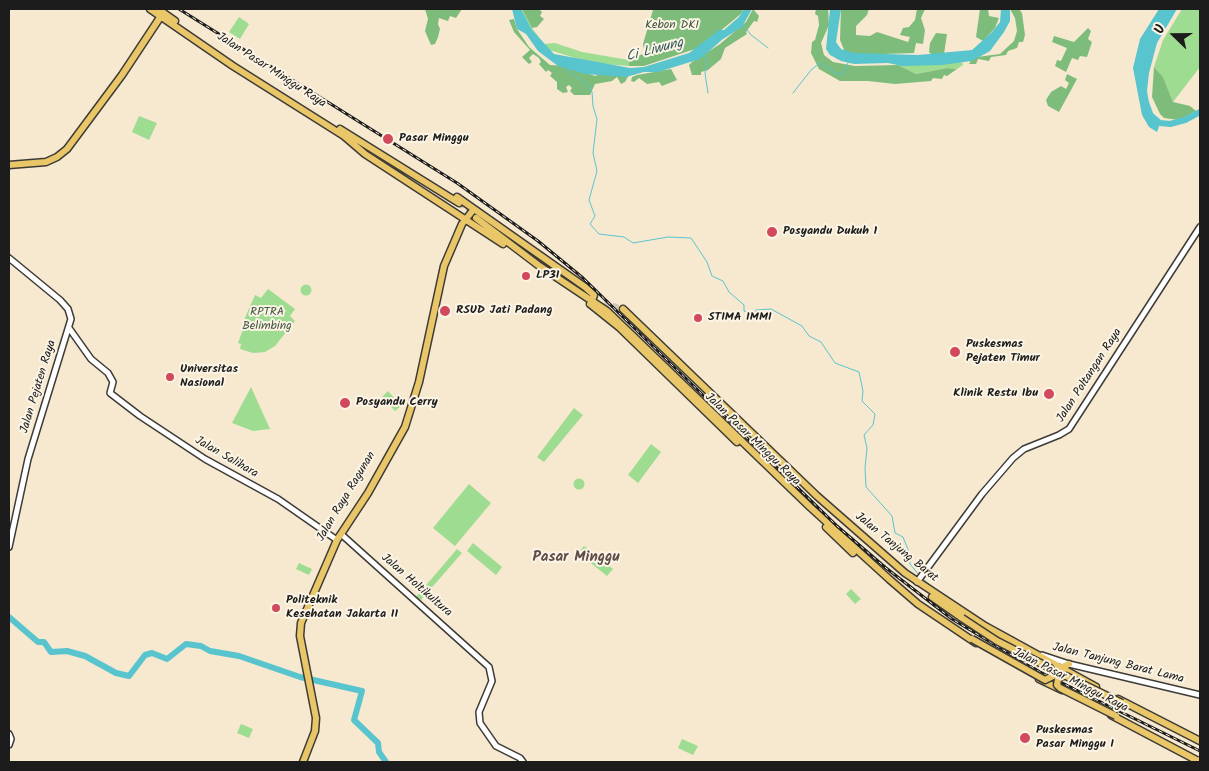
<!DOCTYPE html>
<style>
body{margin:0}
#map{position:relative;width:1209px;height:771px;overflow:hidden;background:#f7e8d0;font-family:Kalam,sans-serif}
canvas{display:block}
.frame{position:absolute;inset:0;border:10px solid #1c1c1c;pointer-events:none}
.north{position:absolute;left:1149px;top:10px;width:50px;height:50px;-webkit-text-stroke:4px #fcf5e5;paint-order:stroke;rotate:292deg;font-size:14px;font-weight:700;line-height:20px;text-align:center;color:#1c1c1c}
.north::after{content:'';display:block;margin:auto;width:18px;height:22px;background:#1c1c1c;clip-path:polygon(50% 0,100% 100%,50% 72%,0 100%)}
</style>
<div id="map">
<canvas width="1209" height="771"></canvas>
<div class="frame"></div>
<div class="north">U</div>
</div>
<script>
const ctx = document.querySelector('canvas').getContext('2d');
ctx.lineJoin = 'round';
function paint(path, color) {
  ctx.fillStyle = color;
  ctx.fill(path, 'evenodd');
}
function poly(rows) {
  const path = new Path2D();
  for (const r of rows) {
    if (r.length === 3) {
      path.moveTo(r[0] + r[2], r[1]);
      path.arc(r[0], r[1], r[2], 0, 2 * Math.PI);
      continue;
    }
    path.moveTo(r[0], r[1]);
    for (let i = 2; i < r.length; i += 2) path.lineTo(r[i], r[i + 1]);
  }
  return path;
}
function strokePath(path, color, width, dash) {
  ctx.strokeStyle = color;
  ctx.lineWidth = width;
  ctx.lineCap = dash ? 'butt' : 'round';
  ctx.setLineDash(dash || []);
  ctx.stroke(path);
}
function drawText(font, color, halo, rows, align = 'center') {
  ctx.font = font + ' Kalam,sans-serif';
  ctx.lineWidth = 4;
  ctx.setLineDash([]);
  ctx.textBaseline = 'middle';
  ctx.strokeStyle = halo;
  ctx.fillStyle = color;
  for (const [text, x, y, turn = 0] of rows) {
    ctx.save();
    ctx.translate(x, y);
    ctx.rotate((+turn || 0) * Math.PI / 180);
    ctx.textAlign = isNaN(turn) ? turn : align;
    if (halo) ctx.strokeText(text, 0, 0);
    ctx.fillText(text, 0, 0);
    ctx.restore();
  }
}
paint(poly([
 [519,9,522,9,532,28,544,44,555,43,582,52,629,60,629,66,591,63,543,48,527,27],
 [1182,9,1200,9,1200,67,1173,102,1163,77,1154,67,1163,40],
 [239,17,249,24,240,39,229,32],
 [962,62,963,65,957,69,947,68,916,74,898,65],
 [139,116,157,123,149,140,132,132],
 [306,290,5.5],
 [268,289,295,309,290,316,295,321,275,346,265,352,253,353,240,349,241,344,238,343,245,324,244,320,255,295,261,298],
 [251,387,270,429,253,431,232,423],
 [388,391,401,406,395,411,382,397],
 [574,408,583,415,544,462,537,457],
 [651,444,661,452,638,483,628,475],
 [579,484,5.5],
 [469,484,491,503,455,546,433,528],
 [473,543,502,567,496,575,467,551],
 [584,546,613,569,607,576,578,553],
 [457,549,462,553,420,601,416,597],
 [299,563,312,569,309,575,296,569],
 [851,589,861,599,855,604,846,594],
 [241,724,253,729,249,738,237,733],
 [682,739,698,746,693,755,678,748]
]), '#9edc91');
paint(poly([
 [425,9,462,9,456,18,450,16,448,21,439,18,438,24,440,29,438,37,435,44,431,45,425,31,428,19],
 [522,9,539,9,542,12,540,16,544,19,537,27,532,28],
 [650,9,743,9,742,13,701,47,644,66,629,66,629,57,645,54,643,44,653,10],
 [753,9,759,16,757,22,754,21,746,32,747,34,725,48,721,59,708,70,701,72,701,75,692,75,689,65,692,62,720,44,746,22],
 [816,9,828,9,829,25,821,43,824,55,833,62,855,66,898,65,916,74,947,68,957,69,947,76,944,75,942,79,933,78,931,81,895,84,868,81,840,81,819,69,811,53,812,42,815,40,819,25,818,16,815,14],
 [841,9,869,9,867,15,856,26,856,35,870,36,877,32,908,42,910,37,900,35,903,28,909,27,915,20,917,9,925,9,921,18,925,30,923,44,916,43,914,53,853,55,845,52,840,40],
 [980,9,988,9,989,16,999,18,995,28,983,41,976,37],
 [1010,9,1019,9,1022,13,1025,35,1023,42,1019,42,1017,48,1008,51,1006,55,991,57,989,61,978,59,976,64,969,64,971,60,977,57,1000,54,1014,41,1017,31,1015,18],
 [514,19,517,29,529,47,550,65,568,66,595,76,602,73,629,75,625,82,621,84,617,77,612,81,595,84,590,95,574,95,570,91,572,88,569,85,566,87,568,92,563,93,557,89,557,82,550,76,552,73,548,70,546,72,539,64,541,62,539,58,533,54,529,58,532,62,529,64,522,57,530,50,514,32,509,20],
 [1088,28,1091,31,1088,39,1092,42,1087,57,1080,56,1078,60,1072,58,1066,72,1055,66,1057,60,1061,61,1067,48,1052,42,1054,36,1074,42],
 [936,33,947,34,944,54,931,54,929,52,930,43],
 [1154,67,1163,77,1173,102,1190,106,1196,111,1179,120,1164,118,1160,114,1152,97],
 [671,69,677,80,662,86,659,82,647,84,639,78,634,82,631,81,632,77,637,75],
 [1067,74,1077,79,1059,112,1048,106,1046,100,1051,92,1061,86,1066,89,1069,83,1065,80]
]), '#7ebc7b');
paint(poly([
 [512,9,521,9,532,30,554,54,630,68,644,67,689,53,719,30,724,30,739,17,744,9,752,9,742,27,723,39,700,59,658,72,644,72,626,77,585,74,558,66,538,51,526,34,517,29],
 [830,9,841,9,836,42,841,49,854,53,918,55,972,50,992,32,1000,22,1001,9,1009,9,1010,11,1010,21,1004,32,990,51,983,55,971,61,942,65,902,66,888,63,854,64,841,61,830,55,826,49],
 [1159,9,1177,9,1157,43,1149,73,1147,91,1149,102,1153,113,1161,121,1157,132,1149,127,1142,115,1133,68,1140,39]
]), '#58c5ce');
strokePath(poly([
 [744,25,750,34,768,48],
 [704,55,707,63,705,73,708,93],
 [565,69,589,86,592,92,593,106,597,119,593,153,597,171,589,200,595,216,590,224,599,234,624,237,633,243,668,237,691,238,707,262,712,276,723,281,729,292,744,305,744,311,754,315,756,310,771,309,802,326,809,336,821,342,835,363,859,372,863,391,862,401,875,414,873,425,864,435,867,448,865,468,866,487,892,516,895,533,903,537,909,552,910,564,919,575],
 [793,93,811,70,820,63,837,74,843,74,848,63],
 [922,578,932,587]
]), '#58c5ce', 1);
strokePath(poly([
 [1155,119,1160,123,1170,124,1185,120,1200,112],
 [9,617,38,642,44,642,51,652,67,651,85,656,116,673,129,676,145,655,152,653,167,659,186,644,201,646,210,651,239,656,300,677,362,691,354,720,378,743,379,752,386,762]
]), '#58c5ce', 6);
strokePath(poly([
 [459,203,475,213],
 [604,303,623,309]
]), '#d6c9b5', 6, [6, 3]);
const minor = poly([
 [9,258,60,300,68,309,71,319,28,459,9,547],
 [69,328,91,359,108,373,113,382,110,393,140,416,205,459,278,499,334,538],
 [341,534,489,667,492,681,479,712,480,723,496,746,520,758,523,762],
 [917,582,982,494,1013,458,1024,449,1059,435,1069,429,1200,227],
 [1042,655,1069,664,1200,695],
 [9,734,11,739,9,745]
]);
const major = poly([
 [150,9,233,66,344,136,365,154,503,244],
 [158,9,175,21],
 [340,129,459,203],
 [9,165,46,162,57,157,67,149,122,75,161,16],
 [457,197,585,287,594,295,592,301],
 [476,218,538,265,607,311,810,507,889,579,918,604,976,643],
 [590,304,620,328,737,442],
 [623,309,817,496,905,573,985,626,1096,687],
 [826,527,853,553],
 [932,597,962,618],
 [1060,668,1069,664],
 [1039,679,1062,690],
 [1118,699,1200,741],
 [1111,715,1200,762],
 [303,762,315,731,316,718,300,636,301,623,337,540,368,493,405,427,419,382,444,266,462,224,474,209]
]);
const highway = poly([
 [1199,761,1200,762]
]);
strokePath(minor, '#3d3b37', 8);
strokePath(major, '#3d3b37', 9);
strokePath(highway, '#3d3b37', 9);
strokePath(minor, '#fff', 5);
strokePath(major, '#e9c769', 6);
strokePath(highway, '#e9c769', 7);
const rail = poly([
 [179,9,457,183,538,241,583,278,837,526,886,568,952,619,1040,672,1200,751]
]);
strokePath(rail, '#1c1c1c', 3);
strokePath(rail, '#fcf5e5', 1, [4]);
const majorBridge = poly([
 [962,618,997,641,1050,668,1053,676,1045,680,972,639],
 [1116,716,1060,688,1057,685,1058,679,1062,676,1066,676,1122,703]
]);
strokePath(majorBridge, '#3d3b37', 9, []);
strokePath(majorBridge, '#e9c769', 6);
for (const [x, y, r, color] of [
 [388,139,6,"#d1495b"],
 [772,232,6,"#d1495b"],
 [526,276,5,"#d1495b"],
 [445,311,6,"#d1495b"],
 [698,318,5,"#d1495b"],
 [955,352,6,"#d1495b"],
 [170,377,5,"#d1495b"],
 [1049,394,6,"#d1495b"],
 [345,403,6,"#d1495b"],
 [276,608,5,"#d1495b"],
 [1025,738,6,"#d1495b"]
]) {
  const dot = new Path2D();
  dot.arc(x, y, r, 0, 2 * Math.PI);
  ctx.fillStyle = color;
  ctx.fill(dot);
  strokePath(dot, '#fcf5e5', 2);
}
drawText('12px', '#43563f', '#fcf5e5', [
 ["Kebon DKI",672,26],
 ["RPTRA",267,313],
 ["Belimbing",267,327]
]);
drawText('12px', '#1c1c1c', '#fcf5e5', [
 ["Jalan Pasar Minggu Raya",271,71,33],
 ["Jalan Poltangan Raya",1090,376,-57],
 ["Jalan Pejaten Raya",39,387,-73],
 ["Jalan Pasar Minggu Raya",752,440,44],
 ["Jalan Salihara",226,458,30],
 ["Jalan Raya Ragunan",347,497,-59],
 ["Jalan Tanjung Barat",896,548,39],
 ["Jalan Holtikultura",416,586,41],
 ["Jalan Tanjung Barat Lama",1118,664,14],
 ["Jalan Pasar Minggu Raya",1070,681,27]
]);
drawText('bold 12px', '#1c1c1c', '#fcf5e5', [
 ["Pasar Minggu",399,139],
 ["Posyandu Dukuh 1",783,232],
 ["LP3I",536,276],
 ["RSUD Jati Padang",456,311],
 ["STIMA IMMI",708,318],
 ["Puskesmas",966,345],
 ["Pejaten Timur",966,359],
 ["Universitas",180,370],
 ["Nasional",180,384],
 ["Klinik Restu Ibu",1038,394,"right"],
 ["Posyandu Cerry",356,403],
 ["Politeknik",286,601],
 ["Kesehatan Jakarta II",286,615],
 ["Puskesmas",1036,731],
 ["Pasar Minggu I",1036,745]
], 'left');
drawText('italic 14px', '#31575a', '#fcf5e5', [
 ["Ci Liwung",655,51,-15]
]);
drawText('bold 15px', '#5f4d4a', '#fcf5e5', [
 ["Pasar Minggu",576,558]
]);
</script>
